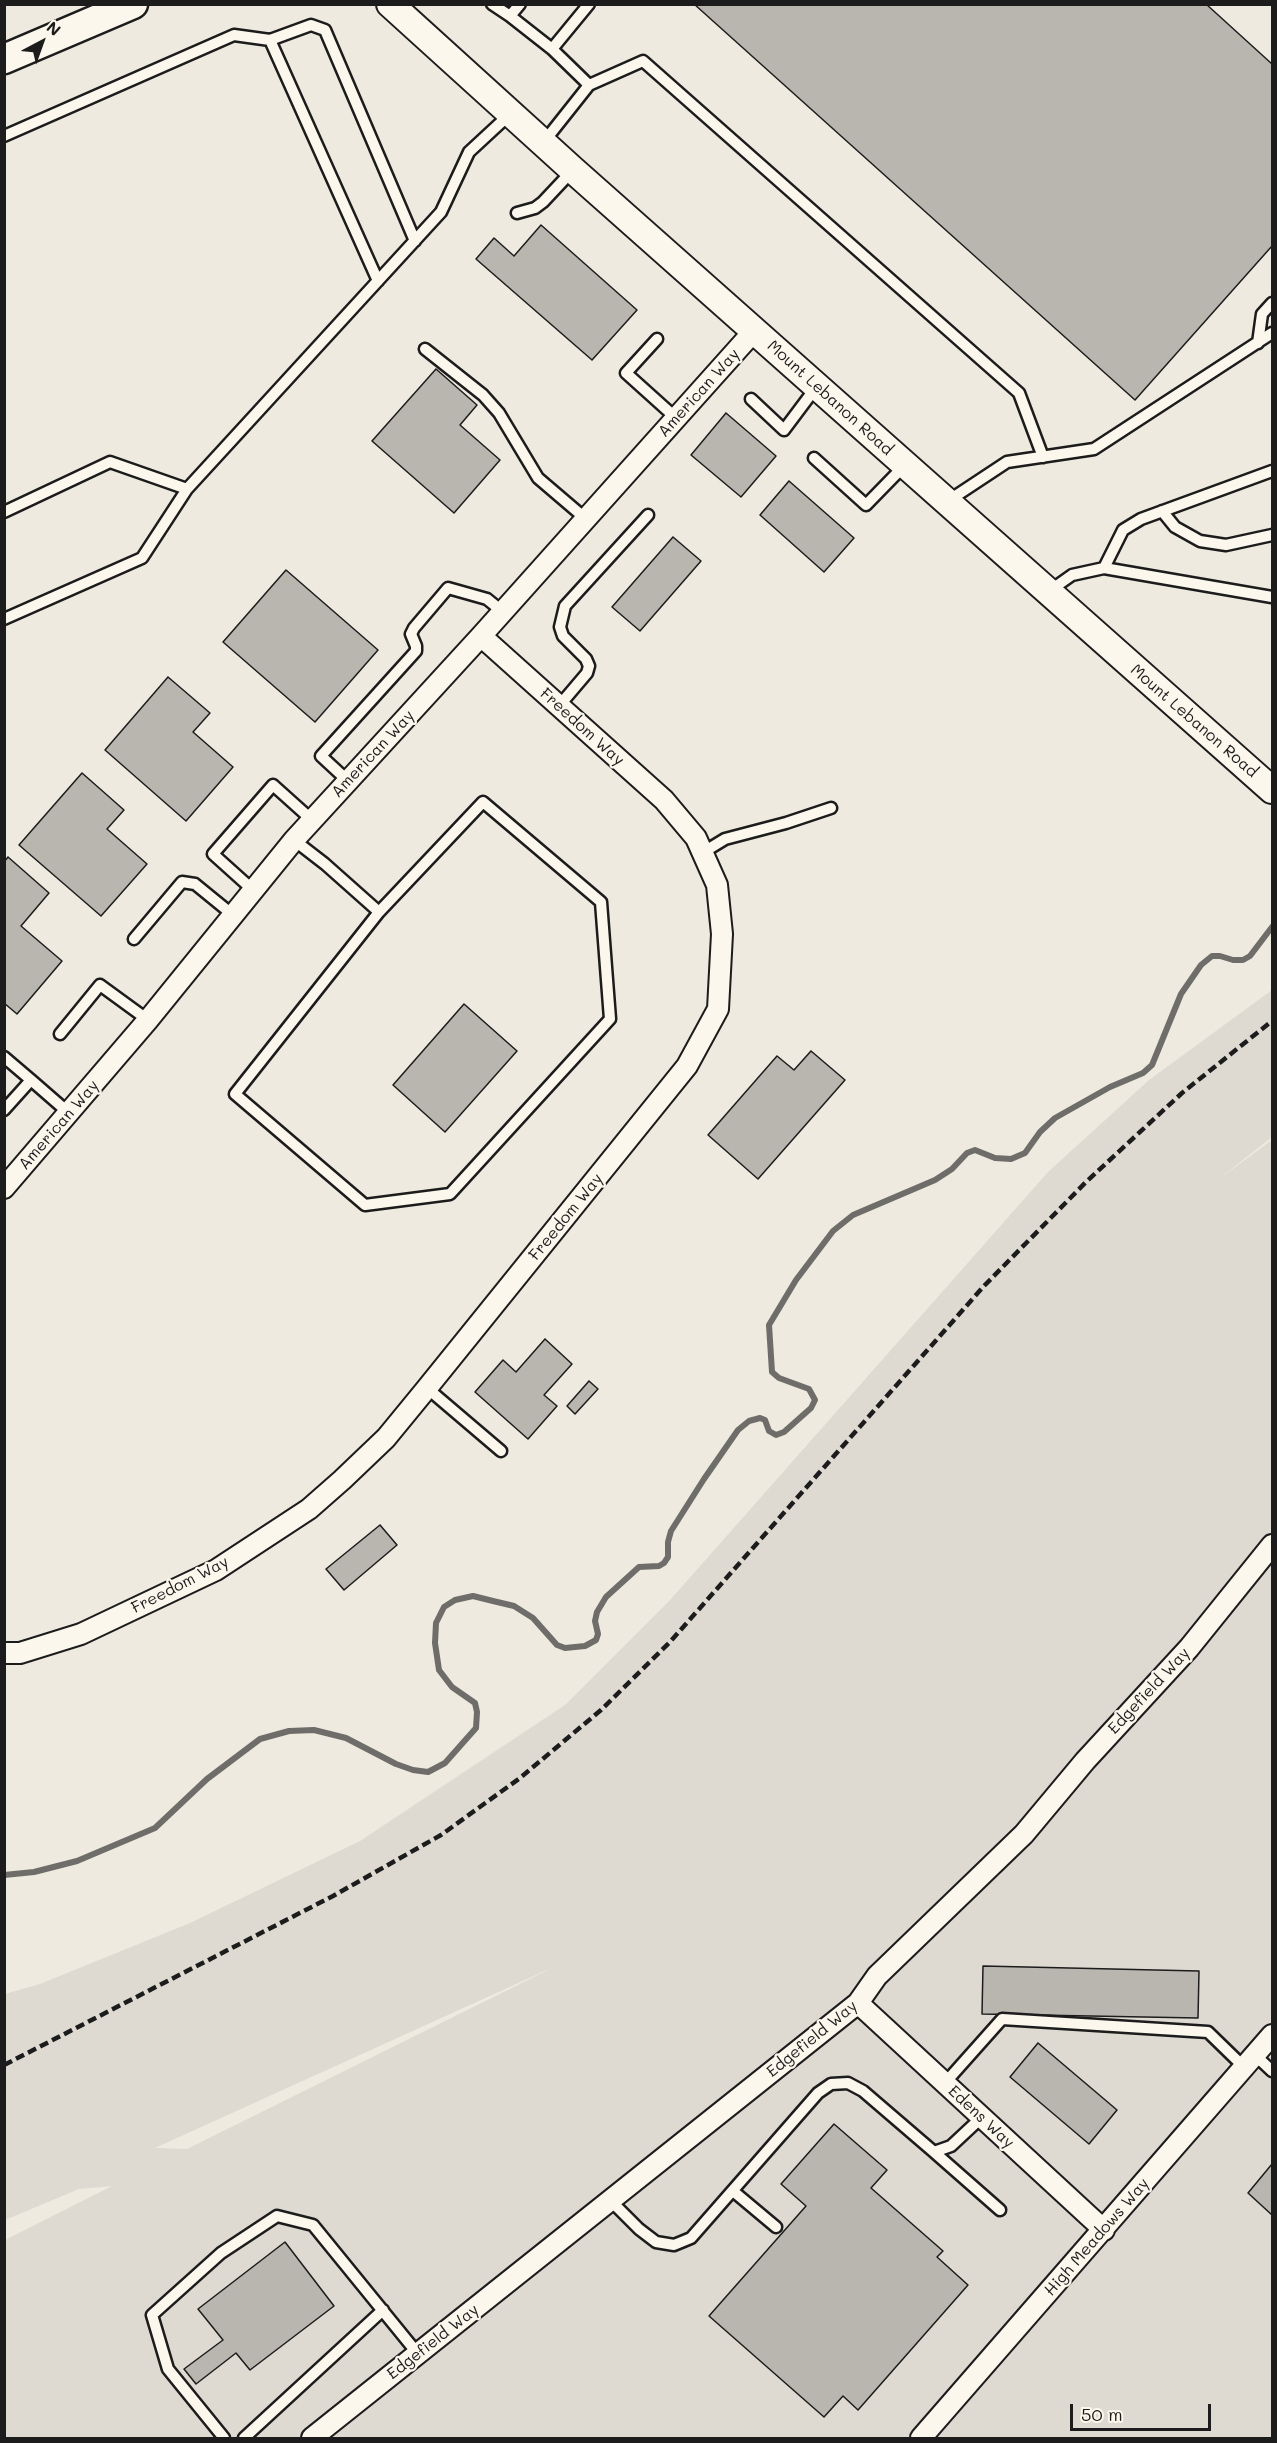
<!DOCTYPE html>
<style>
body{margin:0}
#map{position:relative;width:1277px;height:2443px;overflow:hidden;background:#eeeadf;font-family:Mali,sans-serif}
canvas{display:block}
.frame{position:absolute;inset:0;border:6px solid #1c1c1c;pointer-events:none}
.north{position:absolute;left:12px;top:12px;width:60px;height:60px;-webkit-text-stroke:4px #fbf7ec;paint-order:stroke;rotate:41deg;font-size:16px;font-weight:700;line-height:24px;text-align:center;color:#1c1c1c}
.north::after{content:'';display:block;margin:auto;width:21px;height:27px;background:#1c1c1c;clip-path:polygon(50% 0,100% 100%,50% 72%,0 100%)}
.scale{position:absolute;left:1070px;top:2404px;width:141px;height:27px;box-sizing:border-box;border:3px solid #1c1c1c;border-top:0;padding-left:8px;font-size:18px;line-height:21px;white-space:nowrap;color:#1c1c1c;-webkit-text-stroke:4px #fbf7ec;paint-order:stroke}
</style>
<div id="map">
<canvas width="1277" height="2443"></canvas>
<div class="frame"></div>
<div class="north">N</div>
<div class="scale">50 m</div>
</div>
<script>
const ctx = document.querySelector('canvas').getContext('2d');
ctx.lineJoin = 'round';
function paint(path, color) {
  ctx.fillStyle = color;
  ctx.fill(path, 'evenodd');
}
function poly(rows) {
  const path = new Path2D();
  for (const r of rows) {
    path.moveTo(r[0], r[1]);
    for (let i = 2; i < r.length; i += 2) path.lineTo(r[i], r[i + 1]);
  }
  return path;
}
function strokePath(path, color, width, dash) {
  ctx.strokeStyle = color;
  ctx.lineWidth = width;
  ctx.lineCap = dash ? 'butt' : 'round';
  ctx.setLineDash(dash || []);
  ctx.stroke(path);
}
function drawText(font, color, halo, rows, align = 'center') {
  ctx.font = font + ' Mali,sans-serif';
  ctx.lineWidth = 4.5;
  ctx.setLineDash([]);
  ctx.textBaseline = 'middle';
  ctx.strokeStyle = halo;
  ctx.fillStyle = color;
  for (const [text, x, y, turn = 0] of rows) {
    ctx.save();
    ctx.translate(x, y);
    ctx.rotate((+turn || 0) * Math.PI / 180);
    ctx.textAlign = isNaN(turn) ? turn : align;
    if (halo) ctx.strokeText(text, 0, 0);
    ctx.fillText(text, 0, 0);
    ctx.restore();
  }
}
paint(poly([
 [1272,990,1272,1137,1219,1179,1272,1140,1272,2438,5,2438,5,2240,112,2186,79,2189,5,2220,5,1994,40,1984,190,1923,360,1841,565,1705,671,1599,1048,1172,1149,1080],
 [548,1970,187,2149,155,2148,547,1970]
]), '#dedad1');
strokePath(poly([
 [4,1875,34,1872,77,1861,155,1828,207,1779,260,1739,289,1731,314,1730,346,1738,396,1764,413,1770,428,1772,445,1763,476,1728,477,1712,475,1703,452,1687,439,1670,435,1643,436,1623,444,1607,455,1600,473,1596,493,1601,514,1606,533,1618,557,1645,565,1648,585,1646,596,1640,598,1634,595,1621,597,1612,606,1597,639,1567,659,1566,664,1563,668,1557,668,1542,671,1531,704,1479,738,1430,749,1421,760,1418,765,1420,769,1431,776,1435,784,1432,811,1408,815,1400,809,1389,779,1378,772,1372,769,1325,796,1280,833,1231,853,1215,935,1180,952,1169,967,1153,975,1150,995,1158,1011,1159,1025,1153,1040,1132,1055,1118,1110,1087,1143,1073,1152,1065,1181,994,1201,965,1212,956,1220,956,1233,960,1243,960,1250,956,1272,927]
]), '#6f6d69', 6);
const building = poly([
 [694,4,1206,4,1272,64,1272,246,1135,400,694,4],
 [541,225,637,310,592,360,476,259,494,238,514,256,541,225],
 [436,369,477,405,460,425,500,460,454,513,372,441,436,369],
 [726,413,776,456,741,497,691,455,726,413],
 [789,481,854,538,824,572,760,515,789,481],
 [673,537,701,561,640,631,612,607,673,537],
 [286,570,378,650,315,722,223,642,286,570],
 [168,677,210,713,193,732,233,767,186,821,105,750,168,677],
 [82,773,124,810,107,829,147,864,101,916,19,845,82,773],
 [8,857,49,893,21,926,62,961,17,1014,4,1003,4,862,8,857],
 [464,1004,517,1051,445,1132,393,1085,464,1004],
 [811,1051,845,1080,758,1179,708,1135,777,1056,794,1070,811,1051],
 [545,1339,572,1364,544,1395,557,1406,528,1439,475,1392,503,1360,516,1372,545,1339],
 [589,1381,598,1389,575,1414,567,1406,589,1381],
 [380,1525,397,1545,344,1590,326,1569,380,1525],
 [983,1966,1199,1971,1198,2018,982,2014,983,1966],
 [1038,2043,1117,2110,1089,2144,1010,2077,1038,2043],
 [834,2124,887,2170,871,2188,943,2251,937,2257,968,2285,858,2410,843,2396,824,2417,709,2316,806,2206,781,2184,834,2124],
 [1272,2164,1272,2215,1248,2193,1272,2164],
 [285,2242,334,2306,250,2370,236,2353,196,2384,184,2369,223,2340,198,2309,285,2242]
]);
paint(building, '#b9b6af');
strokePath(building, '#1c1c1c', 1.5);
const service = poly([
 [492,4,510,16],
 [520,4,510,16,552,49,589,85,543,143],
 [270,40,311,25,325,30,415,241],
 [552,49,589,4],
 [589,85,643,61,1019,393,1043,457],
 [4,136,234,35,270,40,378,281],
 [517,213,535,208,543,202,573,170],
 [657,339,626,373,676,418],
 [1258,343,1262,314,1272,303],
 [425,349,483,395,499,413,538,478,586,519],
 [751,399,784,430,817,386],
 [814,458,866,505,905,465],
 [948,501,1007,462,1094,449,1272,333],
 [1162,511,1175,527,1200,541,1226,545,1272,535],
 [4,512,110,462,187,489],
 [1104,568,1123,530,1141,519,1272,471],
 [1048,592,1072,575,1104,568,1272,597],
 [4,619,142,558,187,489,441,212,469,152,510,114],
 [559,706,587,673,589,666,586,659,563,636,560,627,565,606,648,515],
 [348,781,321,756,416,651,416,646,411,634,414,628,448,588,487,599,503,612],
 [294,840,325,864,379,912,483,802,601,902,610,1019,450,1194,365,1205,235,1094,379,912],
 [702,853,725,839,786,823,831,808],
 [253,890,213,854,273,785,312,820],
 [134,939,182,882,195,884,233,915],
 [60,1034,100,985,148,1020],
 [4,1057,31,1080],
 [4,1110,31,1080,70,1114],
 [427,1388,501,1451],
 [1255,2055,1272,2071],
 [945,2083,1002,2019,1208,2032,1245,2068],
 [934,2152,1000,2210],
 [733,2191,776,2227],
 [611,2201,639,2229,656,2242,674,2245,691,2238,818,2093,831,2084,848,2083,863,2091,934,2152,951,2146,982,2117],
 [224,2438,168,2369,152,2315,221,2253,277,2216,313,2225,418,2354],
 [244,2438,383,2310]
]);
const minor = poly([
 [4,1188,148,1020,294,840,481,636,754,331],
 [4,1653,20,1653,81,1634,216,1570,309,1509,342,1480,386,1438,427,1388,687,1066,718,1009,722,934,717,885,696,838,664,800,481,636],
 [858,2003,1104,2230],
 [312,2438,858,2003,877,1976,1024,1834,1085,1761,1189,1648,1272,1545],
 [921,2438,1272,2035]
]);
const tertiary = poly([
 [390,4,573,170,1272,790]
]);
const secondary = poly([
 [4,59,133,4]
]);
strokePath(service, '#1c1c1c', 15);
strokePath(minor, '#1c1c1c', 24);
strokePath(tertiary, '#1c1c1c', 30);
strokePath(secondary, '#1c1c1c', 33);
strokePath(service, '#fbf7ec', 10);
strokePath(minor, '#fbf7ec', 20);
strokePath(tertiary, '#fbf7ec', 26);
strokePath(secondary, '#fbf7ec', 28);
strokePath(poly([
 [4,2065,333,1896,441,1835,520,1778,601,1710,670,1642,984,1286,1086,1182,1182,1093,1272,1021]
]), '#1c1c1c', 4.5, [9, 4.5]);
drawText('16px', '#1c1c1c', '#fbf7ec', [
 ["American Way",699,393,-48],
 ["Mount Lebanon Road",830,398,42],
 ["Mount Lebanon Road",1194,721,41],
 ["Freedom Way",582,727,42],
 ["American Way",373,754,-47],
 ["American Way",59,1125,-49],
 ["Freedom Way",566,1217,-51],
 ["Freedom Way",180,1585,-27],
 ["Edgefield Way",1149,1691,-47],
 ["Edgefield Way",812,2039,-39],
 ["Edens Way",981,2117,43],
 ["High Meadows Way",1097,2237,-49],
 ["Edgefield Way",433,2342,-38]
]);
</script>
